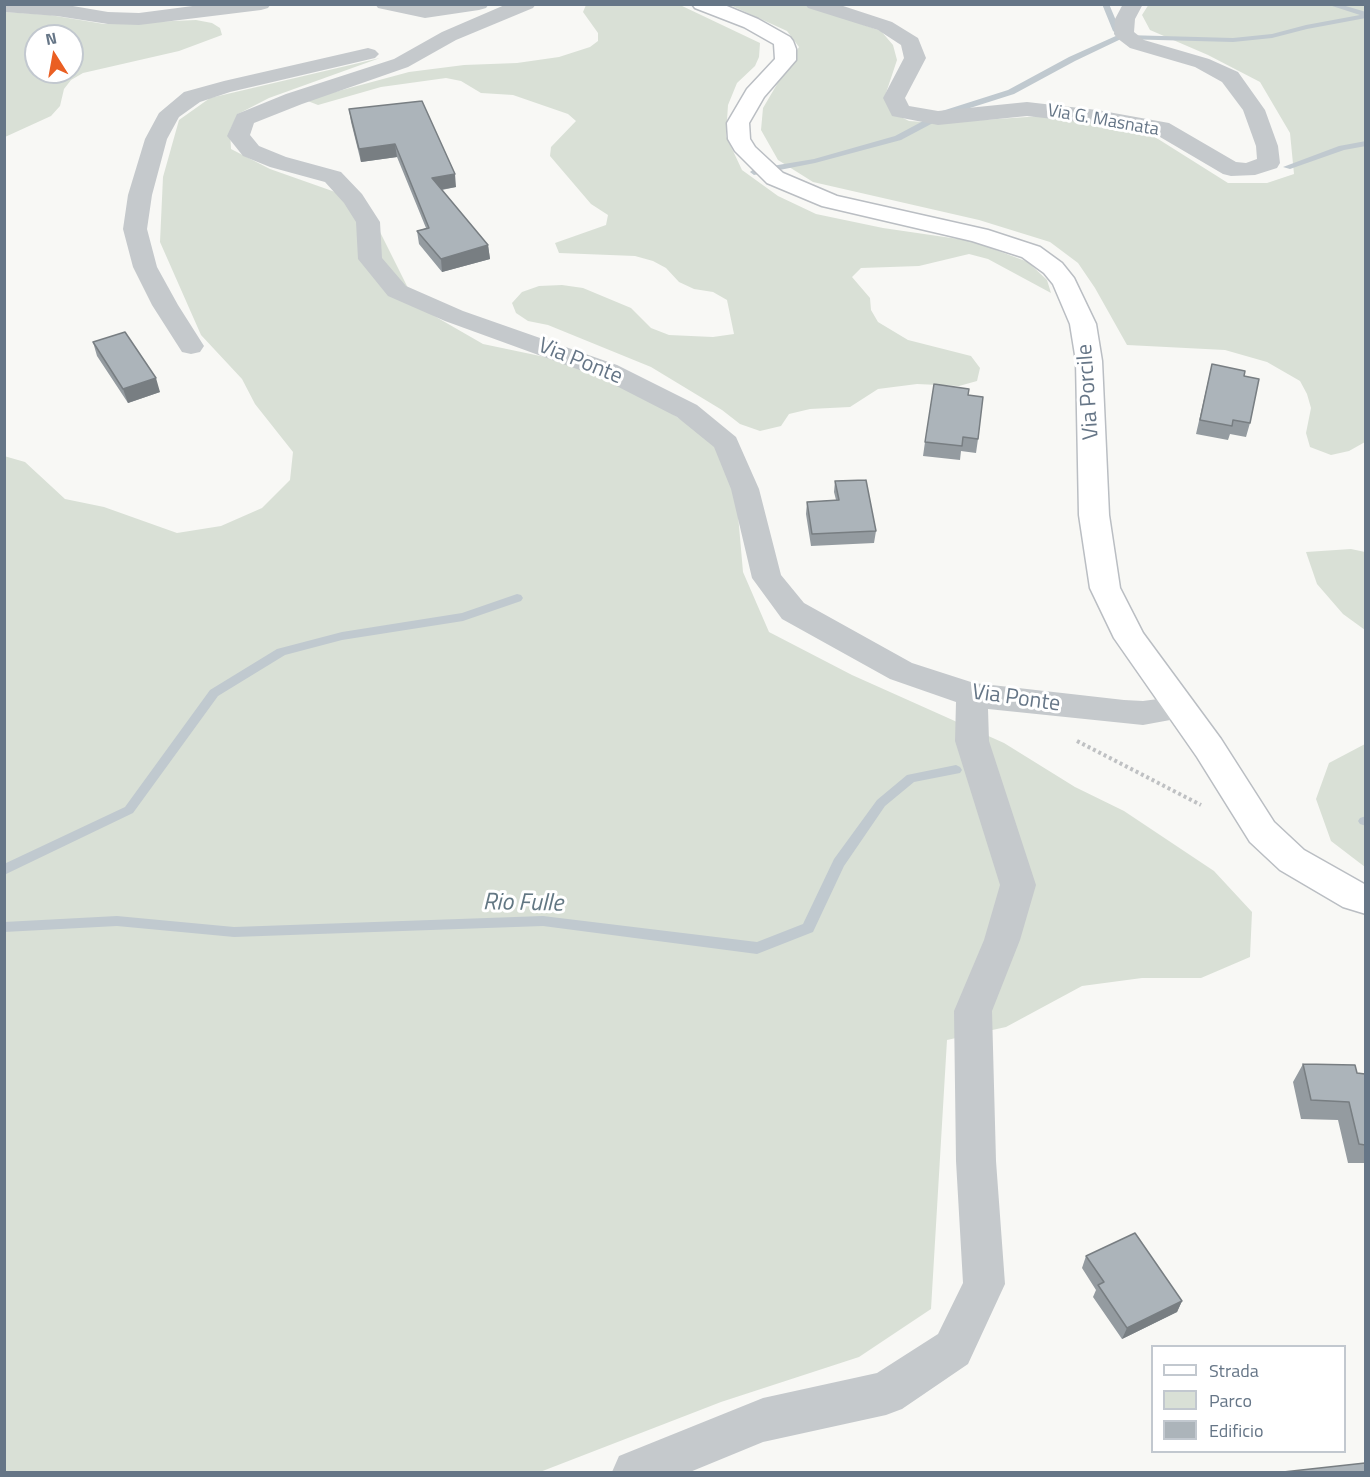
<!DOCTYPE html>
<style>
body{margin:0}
#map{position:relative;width:1370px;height:1477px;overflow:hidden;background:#f8f8f5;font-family:"Titillium Web",sans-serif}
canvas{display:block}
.frame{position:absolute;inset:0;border:6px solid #667687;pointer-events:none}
.legend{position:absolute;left:1151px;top:1345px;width:195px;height:108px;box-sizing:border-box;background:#fff;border:2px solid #c2c8cf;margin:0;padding:8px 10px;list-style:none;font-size:18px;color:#667687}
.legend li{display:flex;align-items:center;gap:12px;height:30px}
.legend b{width:30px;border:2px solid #c2c8cf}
.north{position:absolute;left:24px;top:24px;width:60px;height:60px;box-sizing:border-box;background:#fff;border:2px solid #c2c8cf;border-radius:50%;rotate:349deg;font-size:16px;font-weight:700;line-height:24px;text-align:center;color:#667687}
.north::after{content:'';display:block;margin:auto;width:21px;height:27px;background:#ea5f23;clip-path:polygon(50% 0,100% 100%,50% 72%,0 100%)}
</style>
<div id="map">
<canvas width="1370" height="1477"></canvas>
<div class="frame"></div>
<ul class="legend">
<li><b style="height:8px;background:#fff"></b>Strada</li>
<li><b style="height:16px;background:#d9e0d6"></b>Parco</li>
<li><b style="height:16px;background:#acb4ba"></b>Edificio</li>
</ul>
<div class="north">N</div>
</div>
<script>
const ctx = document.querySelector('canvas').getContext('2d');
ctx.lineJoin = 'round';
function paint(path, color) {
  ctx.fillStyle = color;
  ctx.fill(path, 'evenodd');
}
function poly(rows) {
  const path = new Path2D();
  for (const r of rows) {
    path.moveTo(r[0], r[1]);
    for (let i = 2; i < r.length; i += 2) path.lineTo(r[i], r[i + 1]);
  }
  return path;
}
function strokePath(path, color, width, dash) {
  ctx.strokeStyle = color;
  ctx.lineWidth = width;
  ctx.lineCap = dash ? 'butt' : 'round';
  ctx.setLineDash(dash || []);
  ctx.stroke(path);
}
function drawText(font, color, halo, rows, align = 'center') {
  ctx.font = font + ' "Titillium Web",sans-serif';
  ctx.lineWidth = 6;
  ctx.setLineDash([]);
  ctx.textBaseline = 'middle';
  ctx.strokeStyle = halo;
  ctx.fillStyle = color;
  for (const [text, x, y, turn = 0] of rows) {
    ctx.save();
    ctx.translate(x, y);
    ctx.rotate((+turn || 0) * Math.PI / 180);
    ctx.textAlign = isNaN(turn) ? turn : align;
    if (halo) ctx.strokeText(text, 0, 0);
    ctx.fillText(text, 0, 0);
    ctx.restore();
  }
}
paint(poly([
 [1149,4,1365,5,1365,442,1349,451,1331,455,1310,447,1306,433,1311,408,1307,394,1300,381,1267,362,1225,350,1127,345,1095,288,1078,263,1050,242,979,220,813,182,778,160,761,130,763,108,799,47,787,31,730,5,806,5,881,31,893,45,897,60,884,99,893,113,909,121,938,123,1042,116,1097,123,1147,132,1228,183,1267,183,1294,174,1290,133,1260,82,1208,55,1150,30,1142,15],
 [586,5,680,5,760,43,759,57,755,66,737,83,728,105,726,136,742,170,778,196,816,214,883,228,972,241,1028,262,1047,280,1051,293,988,259,969,254,919,266,861,268,852,277,870,298,871,310,878,322,908,340,971,356,980,368,977,381,959,386,917,384,878,389,850,407,810,409,789,414,781,426,760,431,740,424,722,410,651,367,548,325,528,321,516,313,512,303,522,292,539,286,562,285,583,288,631,308,651,328,669,335,713,337,734,334,727,300,713,292,694,289,679,282,666,268,653,261,635,256,559,253,555,243,606,225,608,215,591,204,550,156,551,147,576,121,568,114,513,95,481,93,461,81,446,78,381,87,318,105,305,100,409,72,464,65,517,63,559,57,590,47,598,41,598,33,583,12],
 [5,12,50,15,104,24,196,20,212,23,220,28,222,35,179,51,83,73,71,80,64,89,60,106,51,116,5,137],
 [36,36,72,36,72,72,36,72],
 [380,58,269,98,238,114,230,130,231,149,270,169,338,193,374,220,417,306,483,344,564,361,643,395,711,439,735,480,743,572,769,632,852,675,1004,743,1075,787,1124,811,1214,871,1252,912,1250,957,1201,978,1142,978,1082,986,1006,1027,947,1040,931,1309,859,1357,721,1402,540,1472,5,1472,4,456,25,462,65,499,104,507,177,533,221,526,262,508,290,480,293,452,255,404,242,379,201,335,160,242,163,177,179,120,210,98],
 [1351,549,1365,552,1365,630,1343,614,1317,584,1306,552],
 [1365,744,1365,867,1331,841,1316,799,1329,763]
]), '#d9e0d6');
paint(poly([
 [1102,4,1109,4,1120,30,1126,35,1233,38,1272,34,1306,25,1360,15,1326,4,1339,4,1366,12,1366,18,1307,29,1272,38,1233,42,1121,39,1075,61,1014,94,948,115,901,140,815,163,754,175,750,172,754,169,814,159,895,136,942,111,1008,90,1069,57,1118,35,1113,31,1102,4],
 [1366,141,1366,146,1344,150,1290,169,1283,167,1339,146,1366,141],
 [517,594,521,595,523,598,521,601,463,621,342,640,285,655,218,696,133,813,4,875,4,864,125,807,210,690,277,649,342,632,462,613,517,594],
 [956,765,960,767,962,770,960,773,914,782,885,806,844,866,813,932,757,954,543,926,234,937,117,926,4,932,4,922,117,916,234,927,543,916,757,942,803,924,834,859,877,800,907,775,956,765],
 [1366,816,1366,826,1360,824,1358,821,1360,818,1366,816]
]), '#c0c9cf');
const secondary = poly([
 [692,4,722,4,758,19,790,37,793,41,796,49,796,60,764,97,749,123,750,139,755,147,783,173,837,196,988,230,1040,247,1062,263,1074,278,1096,324,1102,361,1109,515,1120,588,1143,633,1221,739,1274,822,1304,850,1366,885,1366,914,1343,907,1280,870,1250,842,1197,757,1114,638,1090,588,1079,515,1076,361,1070,324,1053,284,1044,273,1022,257,972,241,822,206,767,183,735,151,728,139,727,123,747,89,775,59,774,44,744,27,695,8,692,4]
]);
strokePath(secondary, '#babec3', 3);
strokePath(poly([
 [1077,741,1201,805]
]), '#bfc1c3', 4, [3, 3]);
paint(poly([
 [4,4,61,4,108,12,139,13,208,4,271,4,268,8,261,10,139,25,108,24,57,16,4,12,4,4],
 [375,4,425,6,489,4,486,8,479,10,425,18,378,8,375,4],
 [507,4,536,4,533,8,456,40,408,67,302,104,254,123,250,135,259,146,286,157,341,172,362,194,380,222,382,258,406,286,463,311,617,365,697,405,736,437,759,489,781,575,804,603,912,663,974,683,1124,700,1143,701,1181,696,1192,700,1197,708,1192,716,1143,725,988,709,989,741,1036,885,1020,940,992,1011,996,1161,1005,1284,968,1364,902,1409,886,1415,763,1442,690,1472,612,1472,619,1456,763,1398,877,1373,938,1334,963,1283,956,1161,954,1011,984,940,1000,885,955,741,956,702,890,679,782,619,752,578,731,489,714,447,677,417,599,377,445,321,388,296,358,259,356,222,344,203,325,182,270,167,243,156,227,136,237,114,286,94,394,59,442,32,507,4],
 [805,4,837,4,892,22,918,38,926,58,905,98,909,106,938,111,1027,102,1097,110,1169,123,1236,162,1246,163,1257,159,1256,146,1243,110,1222,82,1195,67,1130,48,1117,38,1114,34,1115,19,1123,4,1143,4,1135,19,1134,32,1144,40,1209,59,1238,72,1265,110,1278,146,1280,163,1277,168,1255,175,1231,176,1223,174,1155,134,1097,124,1027,116,938,125,892,116,883,98,904,58,901,45,878,30,808,8,805,4],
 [368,48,375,50,379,54,375,58,230,92,200,102,179,117,167,139,152,195,147,229,157,267,178,305,204,346,200,352,191,354,182,352,152,305,133,267,123,229,128,195,145,139,159,113,184,92,224,81,368,48]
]), '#c5c9cc');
paint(secondary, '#fff');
paint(poly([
 [349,109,456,187,442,190,488,245,490,259,442,272,419,244,417,231,426,228,397,157,361,162,351,122],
 [93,342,160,392,128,403,97,356],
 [1212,364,1244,376,1250,423,1246,437,1230,434,1228,440,1196,434],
 [968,395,978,439,976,453,961,451,960,460,923,456,925,442],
 [835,481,876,531,874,543,811,546,806,514,807,502,836,500,834,492],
 [1303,1064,1357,1073,1365,1074,1365,1163,1348,1163,1338,1120,1301,1119,1293,1082],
 [1086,1256,1182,1301,1177,1312,1122,1339,1093,1297,1096,1290,1082,1268]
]), '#949ba0');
paint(poly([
 [395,144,397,157,361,162,359,149],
 [455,174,456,187,433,191,432,178],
 [488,245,490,259,442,272,441,259],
 [156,378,160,392,128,403,123,389],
 [1182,1301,1177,1312,1122,1339,1127,1328]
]), '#787e82');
const building = poly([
 [422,101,455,174,432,178,488,245,441,259,417,231,429,228,395,144,359,149,349,109,422,101],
 [125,332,156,378,123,389,93,342,125,332],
 [1212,364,1245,371,1244,376,1259,379,1250,423,1233,420,1232,426,1200,420,1212,364],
 [934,384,969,389,968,395,983,397,978,439,963,437,962,446,925,442,934,384],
 [866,480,876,531,812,534,807,502,839,500,835,481,866,480],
 [1303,1064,1355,1065,1357,1073,1365,1074,1365,1145,1359,1144,1349,1102,1311,1100,1303,1064],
 [1135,1233,1182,1301,1127,1328,1098,1285,1104,1282,1086,1256,1135,1233],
 [1365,1463,1365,1473,1274,1473,1365,1463]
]);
paint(building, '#acb4ba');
strokePath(building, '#787e82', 1.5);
drawText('18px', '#667687', '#fff', [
 ["Via G. Masnata",1103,121,10]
]);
drawText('22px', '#667687', '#fff', [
 ["Via Ponte",580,362,22],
 ["Via Porcile",1089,392,-94],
 ["Via Ponte",1016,699,8]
]);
drawText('italic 24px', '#627783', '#fff', [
 ["Rio Fulle",523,904,1]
]);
</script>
